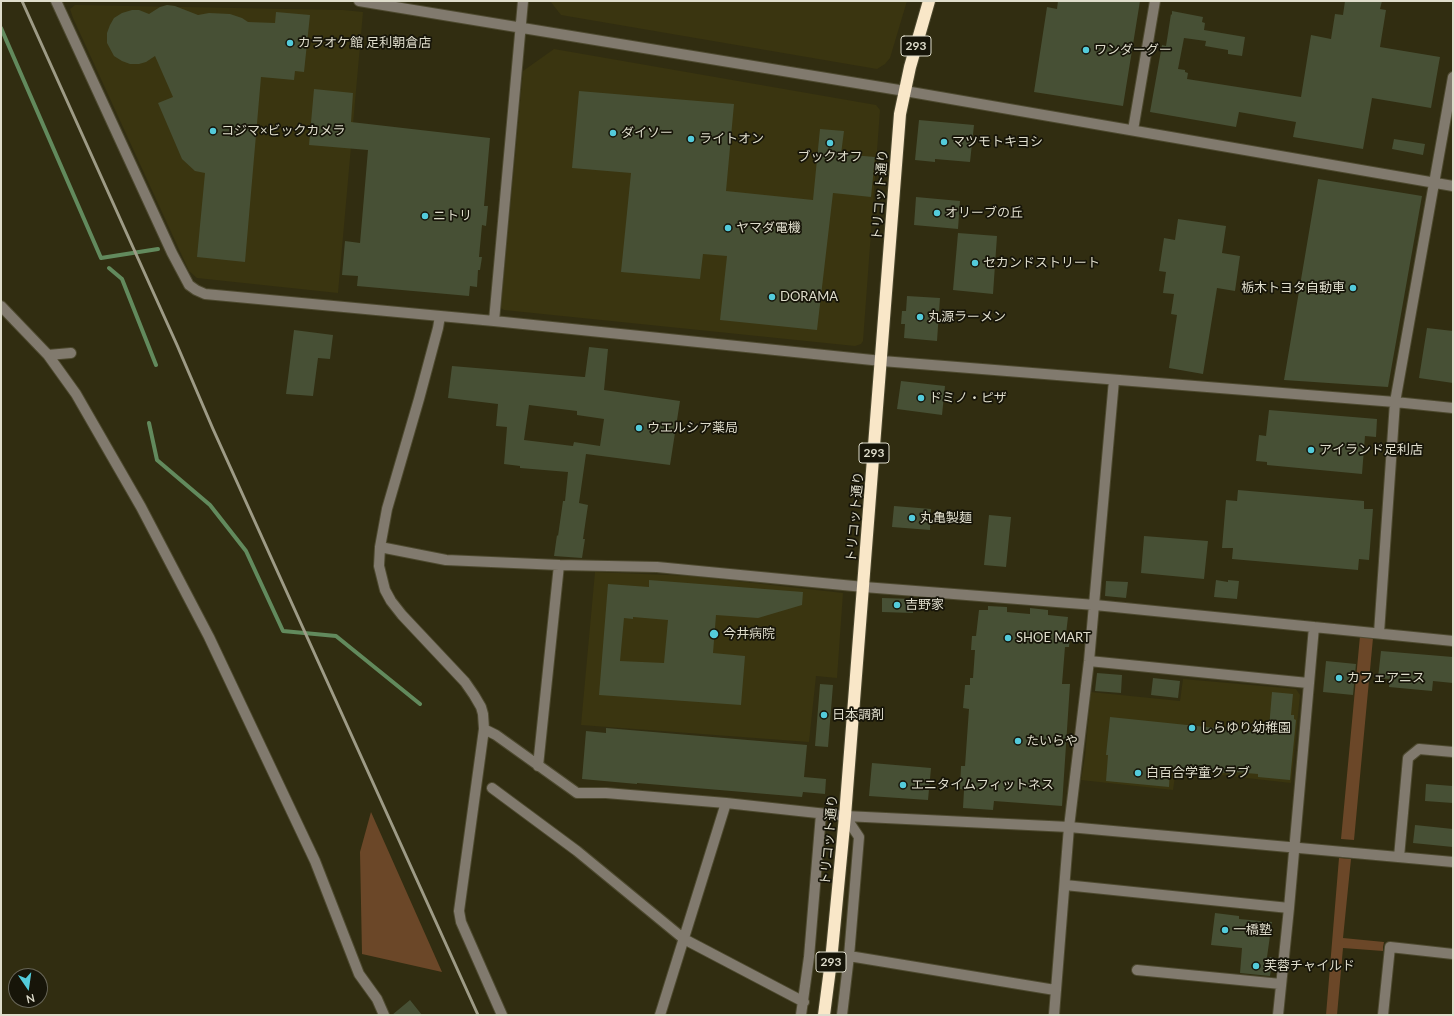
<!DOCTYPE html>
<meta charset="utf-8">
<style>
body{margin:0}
#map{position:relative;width:1454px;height:1016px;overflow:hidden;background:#312d11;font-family:Lato,sans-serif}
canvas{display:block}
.frame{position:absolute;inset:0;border:2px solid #dfddcc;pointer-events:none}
.north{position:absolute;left:8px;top:968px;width:40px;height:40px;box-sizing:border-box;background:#171509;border:1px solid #676557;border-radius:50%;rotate:167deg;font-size:11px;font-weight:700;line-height:16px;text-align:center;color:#dfddcc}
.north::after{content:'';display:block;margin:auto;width:14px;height:18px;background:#53cbdb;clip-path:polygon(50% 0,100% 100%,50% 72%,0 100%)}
</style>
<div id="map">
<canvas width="1454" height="1016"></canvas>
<div class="frame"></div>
<div class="north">N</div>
</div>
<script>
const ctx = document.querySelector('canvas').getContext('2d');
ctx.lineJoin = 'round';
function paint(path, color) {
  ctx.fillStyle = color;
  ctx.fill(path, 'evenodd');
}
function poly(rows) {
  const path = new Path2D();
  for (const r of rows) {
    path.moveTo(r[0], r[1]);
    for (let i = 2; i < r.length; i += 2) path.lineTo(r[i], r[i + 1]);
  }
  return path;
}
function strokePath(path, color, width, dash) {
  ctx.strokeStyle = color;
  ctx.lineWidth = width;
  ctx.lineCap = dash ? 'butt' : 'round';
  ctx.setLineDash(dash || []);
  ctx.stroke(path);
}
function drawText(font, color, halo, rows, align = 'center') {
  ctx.font = font + ' Lato,"Noto Sans JP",sans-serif';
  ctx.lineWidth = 3.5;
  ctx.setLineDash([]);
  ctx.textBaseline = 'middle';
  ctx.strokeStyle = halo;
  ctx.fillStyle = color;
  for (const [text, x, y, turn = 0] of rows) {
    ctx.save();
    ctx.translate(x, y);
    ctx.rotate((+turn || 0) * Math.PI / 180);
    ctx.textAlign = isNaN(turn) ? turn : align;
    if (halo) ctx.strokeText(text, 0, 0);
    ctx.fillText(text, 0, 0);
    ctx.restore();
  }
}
paint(poly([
 [550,1,907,1,890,58,885,64,877,69,561,15],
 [75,5,343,10,363,12,338,293,197,278,189,271,73,18,70,9],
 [554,49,876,105,880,110,863,341,861,344,855,346,504,310,501,308,523,71],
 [595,572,691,576,843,593,837,678,816,676,809,742,581,725],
 [1183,679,1296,689,1300,695,1291,783,1176,770,1173,790,1081,780,1085,756,1091,692,1180,701]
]), '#3a3510');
paint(poly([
 [1360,636,1373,638,1354,840,1341,839],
 [371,812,442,972,362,954,360,852],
 [1339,858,1351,859,1343,938,1384,942,1383,947,1383,951,1343,948,1337,1015,1326,1015]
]), '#6b4728');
strokePath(poly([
 [1,28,101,258,158,249],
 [109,268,122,279,156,365],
 [149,423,157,460,210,505,246,551,283,631,336,636,420,704]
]), '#628a5d', 4);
paint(poly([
 [1058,1,1140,1,1123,106,1034,92,1047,7,1057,9],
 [1345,1,1382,1,1380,9,1386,10,1380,47,1440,57,1431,108,1372,98,1363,149,1293,137,1296,122,1239,112,1236,127,1150,112,1162,45,1166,46,1171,14,1172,15,1172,11,1203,17,1202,22,1205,23,1204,30,1245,37,1242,56,1228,54,1228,50,1205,46,1206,41,1184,38,1178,69,1185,70,1185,72,1188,73,1187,79,1301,97,1311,35,1331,39,1335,14,1343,15],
 [167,5,175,6,198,15,209,13,230,14,242,18,248,22,275,23,276,12,310,15,304,72,295,71,294,80,261,77,245,262,197,257,205,173,195,171,182,159,158,103,173,97,155,56,146,62,139,64,130,64,122,61,114,56,107,43,107,33,110,25,114,18,122,13,132,10,139,10,149,14,160,7],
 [314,89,353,93,351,122,490,138,484,206,488,206,486,226,482,225,479,257,482,257,480,270,478,270,477,287,470,286,469,296,357,286,358,276,342,275,345,241,360,243,368,150,309,145],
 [579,91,734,104,726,191,813,200,820,129,844,131,841,154,875,157,871,197,833,193,817,330,720,320,727,256,703,254,700,279,621,272,631,173,572,168],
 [919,120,974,125,970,162,935,159,935,162,915,160],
 [1394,139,1425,144,1423,155,1392,149],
 [1318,179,1422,196,1388,387,1284,380],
 [916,197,960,201,958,229,914,225],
 [1178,219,1226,226,1222,253,1240,256,1235,291,1217,288,1203,374,1169,368,1177,315,1171,314,1174,294,1163,293,1166,272,1159,271,1164,238,1175,240],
 [958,233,997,236,993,294,953,290],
 [907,296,940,298,937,341,904,338,905,324,901,324,902,311,906,311],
 [1427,328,1453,331,1453,383,1419,378],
 [294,330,333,335,330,359,318,358,313,396,286,394],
 [589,347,608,349,604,390,680,401,670,465,586,454,579,503,588,505,583,539,585,539,582,558,554,556,557,535,558,536,563,501,565,501,568,472,520,468,520,466,504,464,507,427,496,426,498,404,448,398,452,366,584,377,585,377],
 [529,405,577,411,577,415,604,419,600,446,574,442,573,446,524,440],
 [901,381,945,386,942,415,897,409],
 [1269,410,1377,419,1376,437,1365,436,1362,474,1267,465,1267,462,1256,461,1259,435,1266,436],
 [1238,490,1364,501,1364,509,1373,509,1369,560,1359,559,1358,570,1232,559,1233,548,1222,548,1226,500,1237,501],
 [894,506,931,509,930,530,892,527],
 [989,515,1011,517,1006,567,984,565],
 [1144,536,1208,541,1204,579,1141,573],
 [649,580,803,592,802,605,758,618,716,615,713,653,745,656,741,705,599,695,608,584,649,587],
 [633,617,668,620,664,663,620,661,624,618,633,619],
 [1216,580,1228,582,1228,580,1239,581,1237,599,1214,597],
 [1106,581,1128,582,1126,598,1105,596],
 [882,598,913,599,913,613,882,612],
 [988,606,1007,607,1007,612,1030,614,1030,608,1048,610,1048,615,1068,617,1066,634,1070,635,1069,647,1065,647,1062,684,1070,684,1062,806,994,801,993,810,963,808,964,790,960,789,961,766,965,766,969,709,963,708,965,685,970,685,970,678,973,678,975,650,971,650,972,636,976,636,979,610,988,610],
 [1381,651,1453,657,1453,683,1433,681,1432,691,1389,687,1390,679,1378,678],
 [1326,661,1356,664,1353,695,1323,692],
 [1097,673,1122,675,1121,693,1095,691],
 [1153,678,1180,681,1178,698,1151,695],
 [820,684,833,685,828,747,815,746],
 [1272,692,1293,694,1291,715,1294,715,1294,719,1296,720,1290,780,1258,777,1258,774,1234,772,1234,774,1170,767,1169,787,1106,781,1108,755,1106,755,1110,717,1264,733,1264,727,1269,728],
 [606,728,807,745,804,777,826,779,825,794,803,792,802,797,637,783,637,784,582,779,586,731,606,733],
 [872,763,931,768,928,800,869,796],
 [1426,784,1453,786,1453,803,1425,801],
 [1415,825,1453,829,1453,847,1413,843],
 [1215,913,1239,916,1239,919,1272,922,1267,957,1273,957,1270,976,1240,973,1242,948,1211,945],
 [410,1000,422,1015,392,1015]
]), '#475035');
const minor = poly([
 [56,1,172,253,189,285,196,290,205,294,494,321,882,361,1395,402,1453,408],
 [359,1,905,91,1453,186],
 [1133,130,1155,1],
 [1,306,48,355,76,394,141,507,209,637,315,861,359,974,377,999,384,1015],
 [440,316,438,328,419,399,387,509,380,547,446,560,559,565,657,567,864,587,1095,605,1453,641],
 [494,321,523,1],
 [48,355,71,353],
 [380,547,379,566,385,590,391,601,402,615,465,682,474,695,481,707,483,714,484,729,459,911,461,922,502,1015],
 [1379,633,1395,402,1453,77],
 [1089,661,1308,683],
 [484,729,496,735,577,793,606,793,726,803,845,816,1069,827,1453,862],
 [538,766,559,565],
 [492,788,577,851,684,939,804,1002],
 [1399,857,1408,758,1419,749,1453,752],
 [1065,885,1289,908],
 [849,956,1055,990],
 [1137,970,1281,984],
 [660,1015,726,803],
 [801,1015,809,957,821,814],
 [842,1015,849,956,859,837,845,816],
 [1054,1015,1069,827,1089,661,1114,380],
 [1278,1015,1289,908,1314,627],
 [1383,1015,1390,947,1453,954]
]);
const highway = poly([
 [824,1015,831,961,845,816,900,114,910,67,929,1]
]);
strokePath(minor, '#4d492f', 12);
strokePath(highway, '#4d492f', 14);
strokePath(minor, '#817a6e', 10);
strokePath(highway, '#f9e7c8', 12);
strokePath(poly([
 [22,1,177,345,213,429,478,1015]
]), '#9e9b86', 3);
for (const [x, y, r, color] of [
 [290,43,4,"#53cbdb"],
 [1086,50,4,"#53cbdb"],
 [213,131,4,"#53cbdb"],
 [613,133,4,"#53cbdb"],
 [691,139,4,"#53cbdb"],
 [944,142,4,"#53cbdb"],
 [830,143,4,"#53cbdb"],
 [937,213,4,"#53cbdb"],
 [425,216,4,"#53cbdb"],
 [728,228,4,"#53cbdb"],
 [975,263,4,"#53cbdb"],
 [1353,288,4,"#53cbdb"],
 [772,297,4,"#53cbdb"],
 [920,317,4,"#53cbdb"],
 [921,398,4,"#53cbdb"],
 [639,428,4,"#53cbdb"],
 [1311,450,4,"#53cbdb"],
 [912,518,4,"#53cbdb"],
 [897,605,4,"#53cbdb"],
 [714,634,5,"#53cbdb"],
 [1008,638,4,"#53cbdb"],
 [1339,678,4,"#53cbdb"],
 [824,715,4,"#53cbdb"],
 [1192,728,4,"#53cbdb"],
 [1018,741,4,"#53cbdb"],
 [1138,773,4,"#53cbdb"],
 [903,785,4,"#53cbdb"],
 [1225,930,4,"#53cbdb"],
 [1256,966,4,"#53cbdb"]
]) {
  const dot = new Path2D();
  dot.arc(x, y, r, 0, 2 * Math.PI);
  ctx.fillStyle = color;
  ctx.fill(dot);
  strokePath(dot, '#171509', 1.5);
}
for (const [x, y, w] of [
 [916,46,30],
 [874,453,30],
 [831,962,30]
]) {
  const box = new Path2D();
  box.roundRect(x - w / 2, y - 10, w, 20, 3);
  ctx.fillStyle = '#171509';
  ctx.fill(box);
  strokePath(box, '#dfddcc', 1);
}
drawText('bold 12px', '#dfddcc', null, [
 ["293",916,46],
 ["293",874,453],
 ["293",831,962]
]);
drawText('13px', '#dfddcc', '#171509', [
 ["カラオケ館 足利朝倉店",298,43],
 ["ワンダーグー",1094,50],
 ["コジマ×ビックカメラ",221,131],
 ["ダイソー",621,133],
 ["ライトオン",699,139],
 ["マツモトキヨシ",952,142],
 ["ブックオフ",830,157,"center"],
 ["オリーブの丘",945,213],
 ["ニトリ",433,216],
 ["ヤマダ電機",736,228],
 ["セカンドストリート",983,263],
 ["栃木トヨタ自動車",1345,288,"right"],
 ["DORAMA",780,297],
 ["丸源ラーメン",928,317],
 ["ドミノ・ピザ",929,398],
 ["ウエルシア薬局",647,428],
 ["アイランド足利店",1319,450],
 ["丸亀製麺",920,518],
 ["吉野家",905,605],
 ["今井病院",723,634],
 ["SHOE MART",1016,638],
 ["カフェアニス",1347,678],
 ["日本調剤",832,715],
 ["しらゆり幼稚園",1200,728],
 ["たいらや",1026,741],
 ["白百合学童クラブ",1146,773],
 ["エニタイムフィットネス",911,785],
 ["一橋塾",1233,930],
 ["芙蓉チャイルド",1264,966]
], 'left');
drawText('13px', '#dfddcc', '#171509', [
 ["トリコット通り",880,195,-86],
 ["トリコット通り",855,517,-85],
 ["トリコット通り",829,840,-85]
]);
</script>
